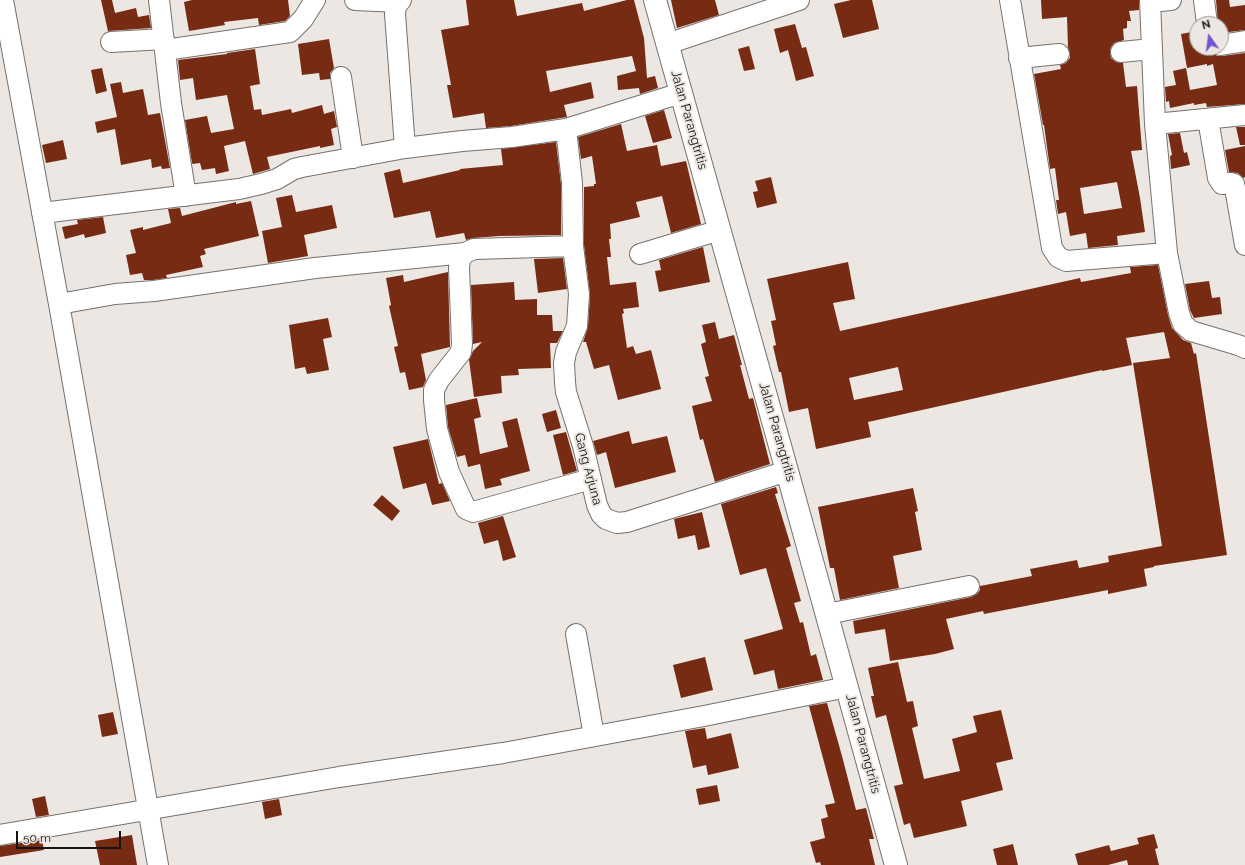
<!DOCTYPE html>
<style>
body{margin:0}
#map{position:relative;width:1245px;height:865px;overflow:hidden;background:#ece7e2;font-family:Raleway,sans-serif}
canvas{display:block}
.north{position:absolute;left:1189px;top:16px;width:40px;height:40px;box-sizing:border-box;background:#ece7e2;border:1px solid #96938f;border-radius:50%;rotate:346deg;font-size:11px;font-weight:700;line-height:16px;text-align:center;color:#161412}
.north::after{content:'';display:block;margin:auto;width:14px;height:18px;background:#7555cf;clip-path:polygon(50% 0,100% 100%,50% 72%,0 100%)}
.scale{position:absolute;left:16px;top:831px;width:105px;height:18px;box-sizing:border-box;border:2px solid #161412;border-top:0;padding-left:5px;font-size:12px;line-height:14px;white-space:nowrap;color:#161412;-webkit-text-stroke:3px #ece7e2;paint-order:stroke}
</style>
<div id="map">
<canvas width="1245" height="865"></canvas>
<div class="north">N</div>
<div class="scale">50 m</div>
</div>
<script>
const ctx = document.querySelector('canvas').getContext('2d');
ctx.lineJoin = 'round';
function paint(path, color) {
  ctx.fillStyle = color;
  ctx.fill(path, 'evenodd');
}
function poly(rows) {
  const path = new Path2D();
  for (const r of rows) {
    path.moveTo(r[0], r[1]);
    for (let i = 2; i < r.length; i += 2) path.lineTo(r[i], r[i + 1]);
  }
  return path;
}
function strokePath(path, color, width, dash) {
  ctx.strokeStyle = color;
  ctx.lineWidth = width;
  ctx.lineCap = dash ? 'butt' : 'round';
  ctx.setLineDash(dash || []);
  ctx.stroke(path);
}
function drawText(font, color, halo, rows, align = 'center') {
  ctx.font = font + ' Raleway,sans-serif';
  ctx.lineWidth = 4;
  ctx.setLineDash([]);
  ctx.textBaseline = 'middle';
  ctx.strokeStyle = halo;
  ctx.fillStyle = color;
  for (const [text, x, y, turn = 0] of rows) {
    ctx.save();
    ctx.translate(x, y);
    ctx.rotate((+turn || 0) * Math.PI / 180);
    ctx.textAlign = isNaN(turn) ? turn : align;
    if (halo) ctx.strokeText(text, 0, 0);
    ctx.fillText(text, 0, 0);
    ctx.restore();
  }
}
paint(poly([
 [101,0,112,0,115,13,136,8,138,17,149,15,151,28,108,31],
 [192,0,288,0,290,16,285,21,259,25,258,18,224,22,225,25,189,31,184,2],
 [466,0,514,0,517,16,582,3,584,11,627,0,634,0,644,38,647,78,655,76,658,88,640,94,639,88,618,90,617,76,636,71,632,56,546,71,550,92,591,82,594,98,564,105,567,117,511,126,486,128,484,113,453,118,447,85,451,85,441,30,469,25],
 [671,0,715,0,719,15,677,28],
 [851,0,872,0,879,29,843,38,834,4],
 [1041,0,1139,0,1139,10,1129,11,1131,21,1127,21,1127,28,1123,29,1124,40,1114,43,1111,47,1110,53,1111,58,1116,62,1123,63,1126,87,1137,86,1142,150,1131,151,1140,198,1145,232,1117,236,1118,245,1088,248,1086,233,1070,236,1066,212,1058,214,1056,200,1059,200,1055,168,1050,169,1044,125,1043,125,1034,74,1061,69,1060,65,1066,63,1070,58,1070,53,1068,47,1067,17,1042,19],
 [1117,182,1122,208,1084,214,1080,188],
 [1216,0,1229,0,1230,7,1245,5,1245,30,1221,33,1221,24,1218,24],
 [795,24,802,48,806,47,814,76,796,81,788,50,780,53,774,29],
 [1197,31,1197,49,1200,49,1201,51,1211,49,1217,56,1222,56,1245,53,1245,104,1207,107,1206,103,1194,105,1194,103,1170,108,1169,101,1166,102,1165,87,1176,85,1173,71,1186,68,1190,90,1217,85,1213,64,1207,66,1207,64,1187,68,1181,34],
 [329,39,334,68,330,73,330,79,320,80,319,73,302,75,298,44],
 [749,46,755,69,744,71,738,49],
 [255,49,260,84,250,86,254,110,261,109,262,115,291,109,292,113,322,105,324,114,334,111,337,127,331,129,334,145,320,148,320,146,267,157,270,169,253,174,245,141,224,146,229,171,216,174,215,168,202,170,200,163,193,164,192,163,185,120,207,116,211,133,234,129,227,95,196,100,193,78,180,80,178,60,227,54,227,53],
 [102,68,107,91,96,94,91,70],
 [121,82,123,93,143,89,148,115,160,113,170,168,162,169,161,166,152,168,151,159,121,165,115,129,97,133,95,122,117,117,110,84],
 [664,110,672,138,653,143,645,116],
 [621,124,627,151,657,145,661,166,686,161,701,224,671,233,662,196,636,202,640,217,610,224,611,239,609,239,611,257,607,257,610,285,636,282,639,307,623,309,624,313,622,314,627,348,633,346,636,354,651,350,661,389,618,400,609,365,594,369,586,342,583,342,588,327,590,295,584,245,584,187,594,186,594,184,596,184,592,156,581,159,578,137],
 [1236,127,1245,127,1245,145,1240,145],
 [1180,133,1184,153,1187,152,1190,165,1171,169,1170,156,1172,155,1168,134],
 [63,140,67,159,46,163,42,145],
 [556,142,561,184,561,235,499,236,473,238,466,240,464,233,436,238,430,211,394,218,384,173,400,169,403,183,460,170,460,169,503,165,501,149],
 [1245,146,1245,177,1243,178,1238,173,1229,172,1225,150],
 [771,177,777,203,757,208,753,192,758,191,755,181],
 [292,195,296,212,332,205,337,228,304,235,308,256,268,263,262,231,282,227,276,198],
 [251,201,259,236,204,249,206,254,200,256,203,267,166,275,167,278,153,280,144,280,142,273,130,275,126,255,136,253,130,230,143,227,143,230,171,223,168,209,180,208,182,216,236,202,236,204],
 [103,217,106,233,85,238,84,234,65,239,62,227,78,224,77,220],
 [703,247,710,282,659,292,655,271,661,270,659,260],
 [563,258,567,289,538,293,534,259],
 [848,262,855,299,833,303,840,331,1080,278,1081,282,1131,273,1130,267,1158,265,1168,315,1172,328,1183,340,1191,343,1194,354,1196,353,1227,555,1154,566,1154,567,1144,569,1147,586,1108,594,1108,590,984,614,983,611,946,619,954,649,935,654,890,661,885,629,855,634,853,621,971,597,977,594,980,590,980,586,1032,576,1030,569,1077,560,1079,568,1109,562,1108,556,1162,546,1133,363,1170,358,1164,332,1126,338,1132,365,1102,371,1102,370,868,422,871,437,816,449,808,408,789,412,781,372,779,372,773,346,776,345,771,321,776,320,767,279],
 [898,367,903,390,854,400,849,378],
 [448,272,450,347,421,354,426,380,423,387,409,390,405,372,400,373,394,347,398,346,389,306,391,305,386,278,403,275,404,282],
 [1209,281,1212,298,1220,297,1222,314,1194,318,1190,310,1185,284],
 [514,282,515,300,537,299,537,315,552,315,553,331,563,331,557,343,550,343,551,368,518,369,519,375,501,376,502,393,474,397,469,360,473,351,482,342,473,344,471,285],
 [328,318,332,337,323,339,329,370,307,374,305,367,295,369,289,325],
 [715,322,719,339,734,335,742,365,740,365,749,399,753,398,770,464,715,482,703,439,700,440,692,406,712,401,705,377,709,376,701,344,706,342,702,325],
 [477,398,481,417,474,419,480,454,508,447,502,422,517,418,530,471,500,479,502,485,485,489,480,464,468,467,465,455,457,457,448,427,446,405],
 [556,410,561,428,547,432,542,414],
 [629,431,632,444,667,436,676,472,615,488,606,452,597,455,593,441],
 [566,432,577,471,563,475,553,435],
 [428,439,439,484,442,483,450,501,432,505,426,483,403,489,393,447],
 [776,487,778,493,775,494,791,546,786,548,801,601,794,603,800,623,803,622,811,656,816,654,823,680,778,689,774,670,754,675,744,640,783,629,766,568,740,575,721,504],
 [913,488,918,511,915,512,922,550,893,556,899,588,840,600,834,568,830,568,818,507],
 [382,495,400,511,392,521,373,505],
 [702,512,710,547,698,550,695,535,678,539,674,519],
 [503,516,516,557,503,561,498,540,484,544,478,523],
 [705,657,713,690,681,698,673,665],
 [898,662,907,702,913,701,918,726,912,728,924,779,960,771,952,739,977,732,973,716,1001,710,1013,759,996,763,1003,790,961,801,967,826,914,838,910,823,904,825,894,786,903,784,886,715,876,718,871,696,874,696,868,668],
 [827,703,842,756,856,810,866,808,874,839,869,839,875,865,821,865,820,862,816,863,810,842,825,838,821,819,828,817,825,805,835,803,809,706],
 [113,712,118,734,102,737,98,715],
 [705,728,707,739,731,733,739,768,708,775,706,765,693,768,685,731],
 [717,785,720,801,699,805,696,789],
 [45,796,49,815,36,817,32,799],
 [279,799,282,815,265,819,262,802],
 [1154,834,1158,848,1155,849,1159,865,1128,865,1127,860,1108,865,1078,865,1075,854,1109,845,1111,851,1139,844,1137,838],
 [132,835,137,865,100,865,95,841],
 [42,840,44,850,0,857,0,846],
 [1013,844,1018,865,997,865,993,849]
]), '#762b12');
const minor = poly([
 [3,0,59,304,158,865],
 [159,0,171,103,186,196],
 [355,0,399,2],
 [401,0,396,6,395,14,405,148],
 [1010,0,1052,248,1058,257,1066,261,1167,253],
 [1150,0,1155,124,1245,115],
 [1204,0,1207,24],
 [1150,2,1171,0],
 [111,42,164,39],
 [667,44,799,0],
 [1221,45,1245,41],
 [165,50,290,32,303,19,315,0],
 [1121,52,1152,49],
 [1019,58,1059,54],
 [341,77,353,158],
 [1208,119,1218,178,1222,184,1231,183,1234,184,1235,188,1245,245],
 [1155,124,1167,253,1179,313,1183,324,1191,331,1238,345,1245,348],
 [566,129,572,183,573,246,579,294,577,326,566,352,564,363,565,382,566,392,583,446,597,505,601,514,606,519,617,523,627,522,787,471],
 [42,213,239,189,261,184,277,179,294,169,302,167,405,148,462,141,512,137,566,129,681,93],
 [573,246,474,249,465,253,460,259,459,268,462,344,461,352,439,380,434,390,434,400,437,429,449,472,466,509,473,512,591,479],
 [640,254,720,230],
 [59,304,115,294,154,291,315,268,465,253],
 [827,614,969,586],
 [576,634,594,736],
 [0,835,339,777,503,753,704,716,847,687]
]);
const major = poly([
 [655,0,787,471,896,865]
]);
strokePath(minor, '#76716d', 22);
strokePath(major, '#76716d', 24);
strokePath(minor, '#fff', 20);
strokePath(major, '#fff', 22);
drawText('13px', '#161412', '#ece7e2', [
 ["Jalan Parangtritis",689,120,74],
 ["Jalan Parangtritis",777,432,74],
 ["Gang Arjuna",588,469,75],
 ["Jalan Parangtritis",863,744,75]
]);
</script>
